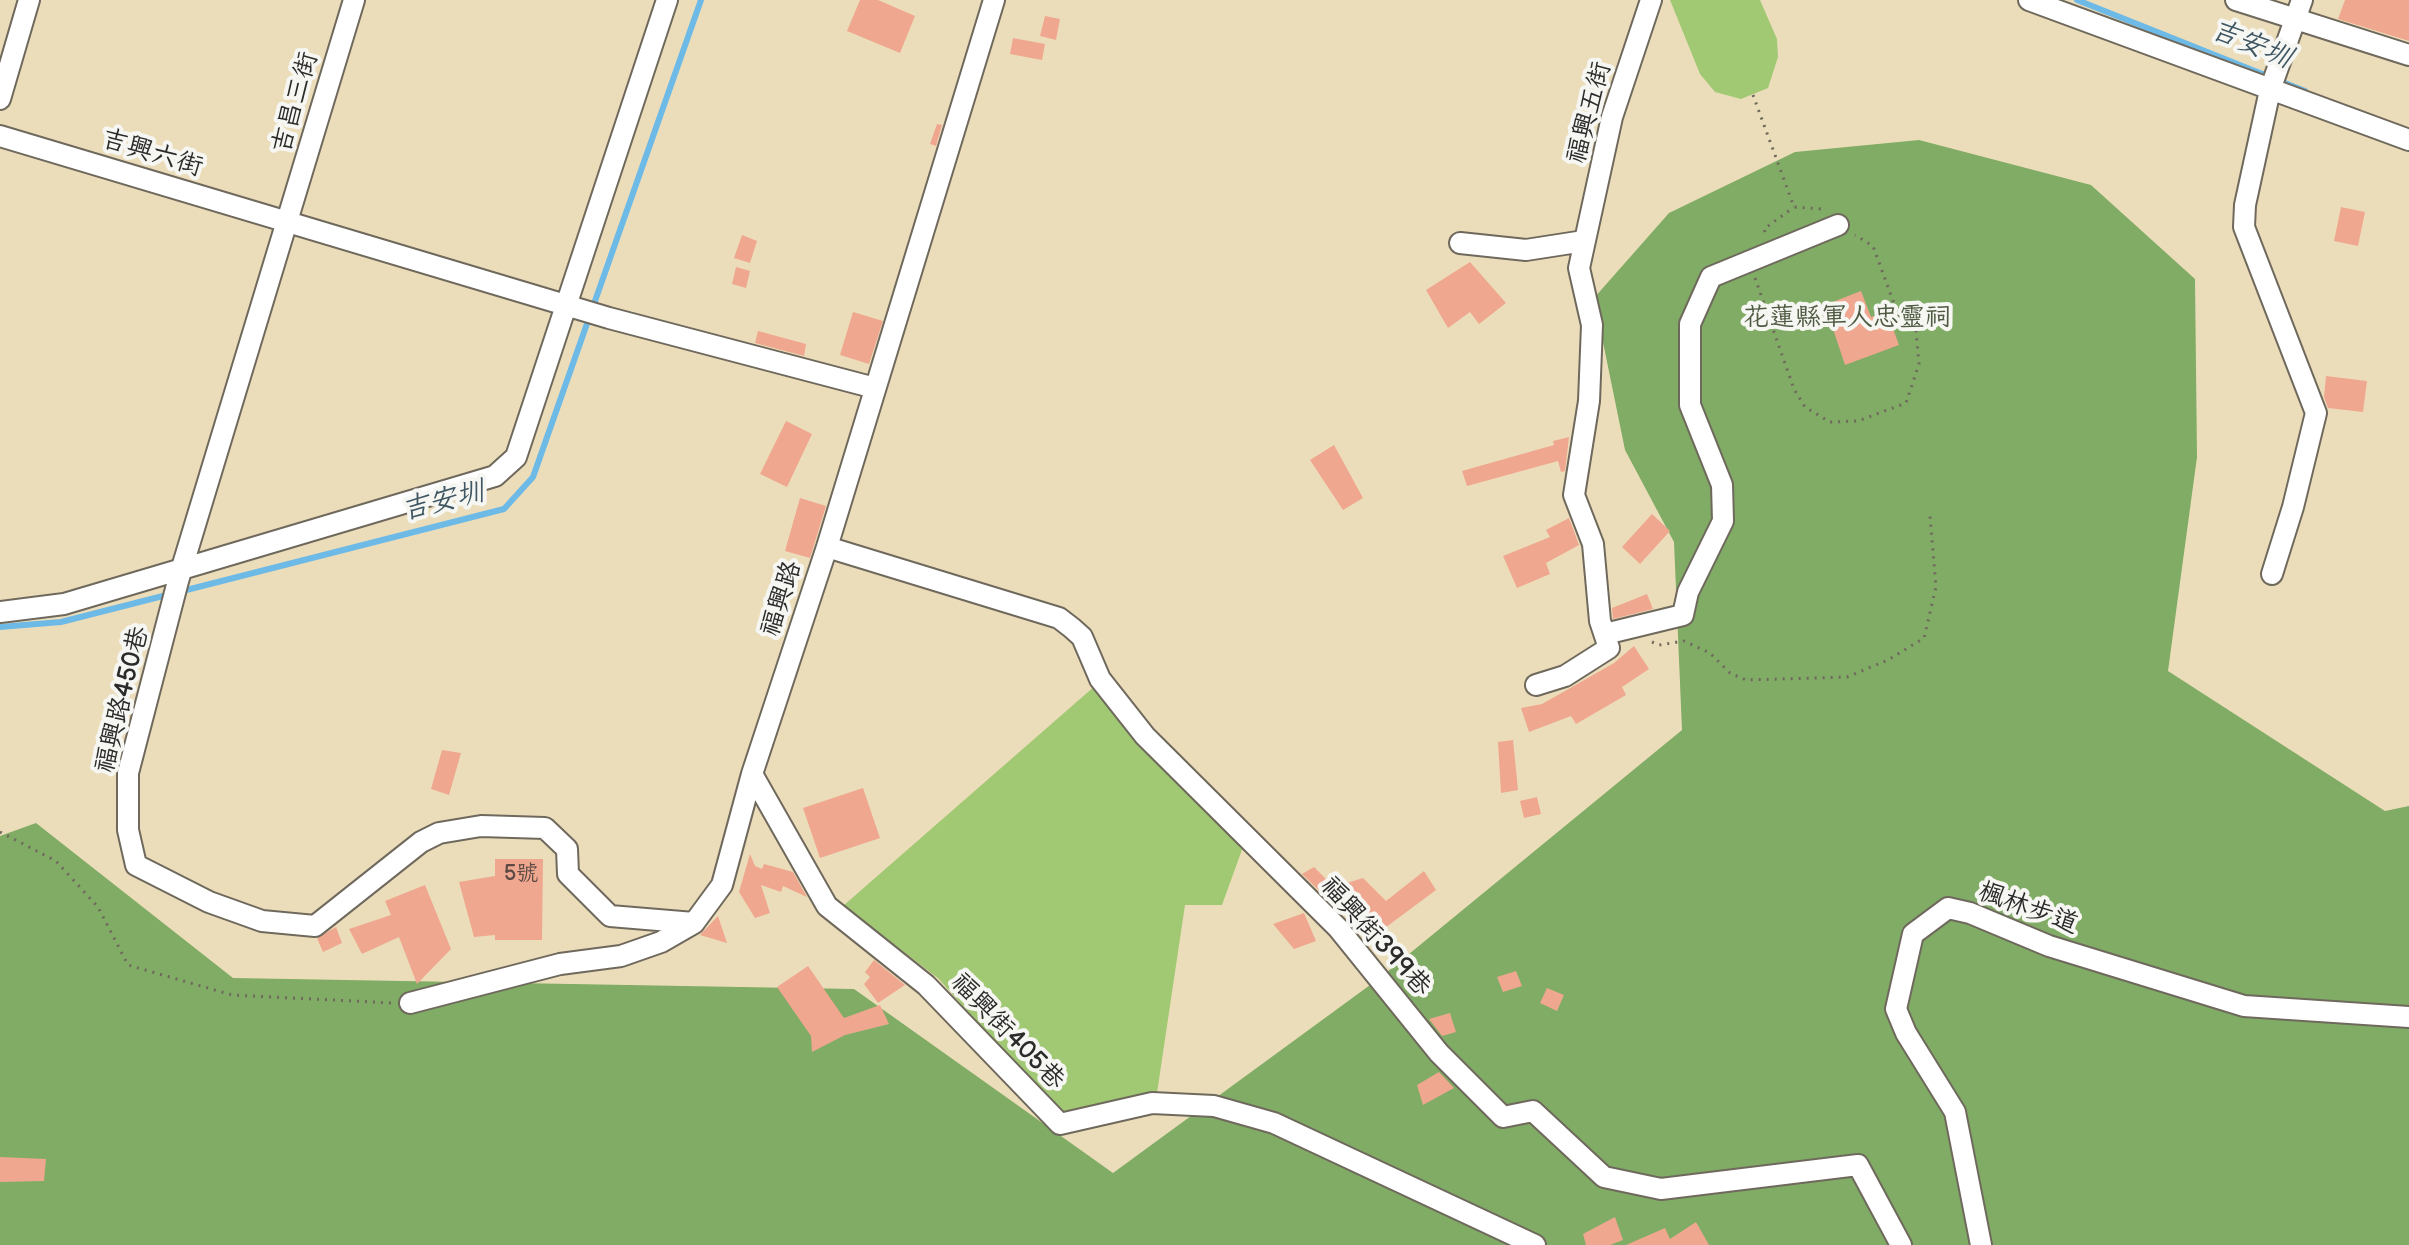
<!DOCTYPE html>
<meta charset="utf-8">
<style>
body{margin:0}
canvas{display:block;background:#ecddba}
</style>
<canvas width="2409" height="1245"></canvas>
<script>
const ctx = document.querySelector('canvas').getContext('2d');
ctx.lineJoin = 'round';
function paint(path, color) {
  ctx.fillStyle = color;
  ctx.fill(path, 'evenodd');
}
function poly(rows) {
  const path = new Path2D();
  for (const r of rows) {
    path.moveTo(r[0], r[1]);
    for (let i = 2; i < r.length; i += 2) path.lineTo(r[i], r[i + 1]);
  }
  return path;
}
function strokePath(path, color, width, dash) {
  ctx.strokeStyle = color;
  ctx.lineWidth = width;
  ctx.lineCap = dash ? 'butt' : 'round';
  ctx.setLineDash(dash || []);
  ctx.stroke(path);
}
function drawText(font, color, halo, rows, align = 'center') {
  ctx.font = font + ' "Balsamiq Sans","LXGW WenKai TC",sans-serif';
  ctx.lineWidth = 8;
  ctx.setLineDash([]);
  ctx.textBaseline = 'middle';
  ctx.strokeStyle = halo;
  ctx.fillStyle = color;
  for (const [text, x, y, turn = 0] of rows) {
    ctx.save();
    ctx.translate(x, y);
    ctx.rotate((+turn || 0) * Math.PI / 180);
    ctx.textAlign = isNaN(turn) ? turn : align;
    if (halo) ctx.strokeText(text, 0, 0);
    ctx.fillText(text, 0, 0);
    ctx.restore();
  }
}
paint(poly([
 [1670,0,1760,0,1777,39,1778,57,1768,88,1741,99,1715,92,1700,74],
 [1096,685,1243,847,1222,905,1185,905,1157,1093,1063,1114,1054,1109,938,978,843,906]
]), '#a1c873');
paint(poly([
 [1919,140,2091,185,2195,279,2197,457,2168,671,2385,811,2409,806,2409,1245,0,1245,0,836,36,823,233,978,854,989,1113,1173,1381,977,1682,730,1674,542,1625,450,1594,298,1669,213,1795,152]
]), '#80ac65');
strokePath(poly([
 [2077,0,2305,91],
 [0,627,61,622,504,509,533,477,701,0]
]), '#6dbae7', 6);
paint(poly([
 [860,0,878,0,915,16,900,53,847,31],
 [2345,0,2409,0,2409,41,2338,19],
 [1045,16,1060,19,1056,40,1040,36],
 [1013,38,1045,44,1042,60,1010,54],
 [937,124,942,125,936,146,930,144],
 [2341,207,2365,212,2358,246,2334,241],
 [742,235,757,241,750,263,734,258],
 [1470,262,1506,303,1479,324,1470,312,1448,328,1426,290],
 [736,267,750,271,746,288,732,284],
 [1861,291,1871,317,1887,312,1899,345,1845,365,1825,305],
 [853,312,883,321,869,364,840,355],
 [758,331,806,344,804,356,755,343],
 [2326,376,2367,381,2363,412,2328,408,2324,397],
 [786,421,812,434,787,487,760,474],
 [1569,437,1565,471,1561,472,1558,461,1467,486,1462,471,1554,445,1553,441],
 [1334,445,1363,498,1343,510,1310,460],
 [800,498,826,506,810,558,785,551],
 [1652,514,1670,531,1640,564,1622,547],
 [1569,518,1579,545,1546,563,1550,574,1517,588,1503,556,1550,537,1546,530],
 [1647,594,1653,609,1613,619,1612,608],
 [1634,646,1649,669,1622,687,1626,695,1576,724,1571,716,1529,732,1521,708,1542,704,1572,687,1614,663],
 [1513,740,1518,790,1501,793,1498,742],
 [442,750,461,753,449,795,431,789],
 [863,788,880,838,820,858,803,808],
 [1537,797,1541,814,1524,818,1520,801],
 [750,854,755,866,762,869,764,864,793,872,807,897,783,886,781,892,761,885,770,913,755,918,739,892],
 [495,859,543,859,542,940,495,940,495,935,474,937,459,882,495,876],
 [1314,867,1334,887,1363,878,1386,901,1424,871,1436,890,1366,942,1350,902,1339,910,1302,874],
 [425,885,451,949,417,984,399,937,362,954,349,929,391,915,385,901],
 [1304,913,1316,941,1294,949,1273,924],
 [718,916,727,943,700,935],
 [336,927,342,943,323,952,317,938],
 [874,960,905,985,878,1003,864,984,870,977,865,972],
 [808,966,844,1018,880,1005,889,1024,845,1035,812,1052,811,1036,777,987],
 [1516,971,1522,986,1503,992,1497,977],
 [1547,988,1564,995,1557,1011,1540,1003],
 [1450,1013,1456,1032,1442,1036,1429,1019],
 [1439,1072,1454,1088,1423,1105,1417,1085],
 [0,1157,46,1159,44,1181,0,1182],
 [1615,1217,1623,1240,1610,1245,1586,1245,1583,1234],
 [1696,1222,1709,1245,1626,1245,1665,1228,1670,1239]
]), '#efa78f');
const minor = poly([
 [354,0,178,581,128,773,128,830,136,865,209,902,262,921,315,926,421,842,439,833,481,826,545,828,567,849,568,874,610,916,694,923],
 [2029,0,2409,140],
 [2236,0,2409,55],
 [0,99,29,0],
 [0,136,609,318,875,388],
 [1460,243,1526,250,1584,241],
 [827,547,1059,618,1072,628,1082,637,1100,679,1145,736,1338,928,1439,1053,1503,1117,1533,1111,1604,1177,1661,1189,1858,1165,1901,1245],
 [2272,574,2293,507,2316,413,2244,227,2245,205,2270,90,2302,0],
 [0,612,64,604,495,476,516,457,667,0],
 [1605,634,1683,615,1688,592,1723,521,1722,485,1690,405,1690,324,1711,277,1838,225],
 [1536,685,1565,676,1609,648,1600,621,1593,544,1574,495,1589,401,1592,325,1579,268,1612,117,1651,0],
 [752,774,827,906,926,985,1060,1124,1152,1103,1214,1106,1274,1123,1535,1245],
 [410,1003,560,964,621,956,661,942,694,923,722,885,752,774,827,547,994,0],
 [1981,1245,1955,1112,1906,1033,1896,1009,1913,934,1948,908,1970,913,2049,946,2244,1006,2409,1017]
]);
strokePath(minor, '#6f695d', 24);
strokePath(poly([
 [1753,95,1794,207,1822,209],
 [1765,232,1764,229,1794,207],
 [1755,278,1794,389,1805,407,1830,422,1858,421,1906,403,1919,364,1916,331,1900,320,1873,246,1855,235],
 [1652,642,1659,645,1684,641,1710,653,1730,673,1746,680,1847,677,1888,660,1924,638,1936,587,1930,516],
 [0,832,56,861,98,907,128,965,232,995,393,1003]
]), '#6f695d', 3, [2, 6]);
strokePath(minor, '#fff', 20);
drawText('22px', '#5c4a44', null, [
 ["5號",521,874]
]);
drawText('26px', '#2b2b2b', '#f6f6f2', [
 ["吉昌三街",296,103,-74],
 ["福興五街",1590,113,-75],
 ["吉興六街",152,154,17],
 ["福興路",782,599,-72],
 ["福興路450巷",123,700,-76],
 ["楓林步道",2028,909,20],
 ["福興街399巷",1375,937,48],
 ["福興街405巷",1007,1032,46]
]);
drawText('26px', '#4e5a41', '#f6f6f2', [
 ["花蓮縣軍人忠靈祠",1847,318]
]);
drawText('italic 28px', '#3f5663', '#f6f6f2', [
 ["吉安圳",2251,45,22],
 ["吉安圳",443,502,-14]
]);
</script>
